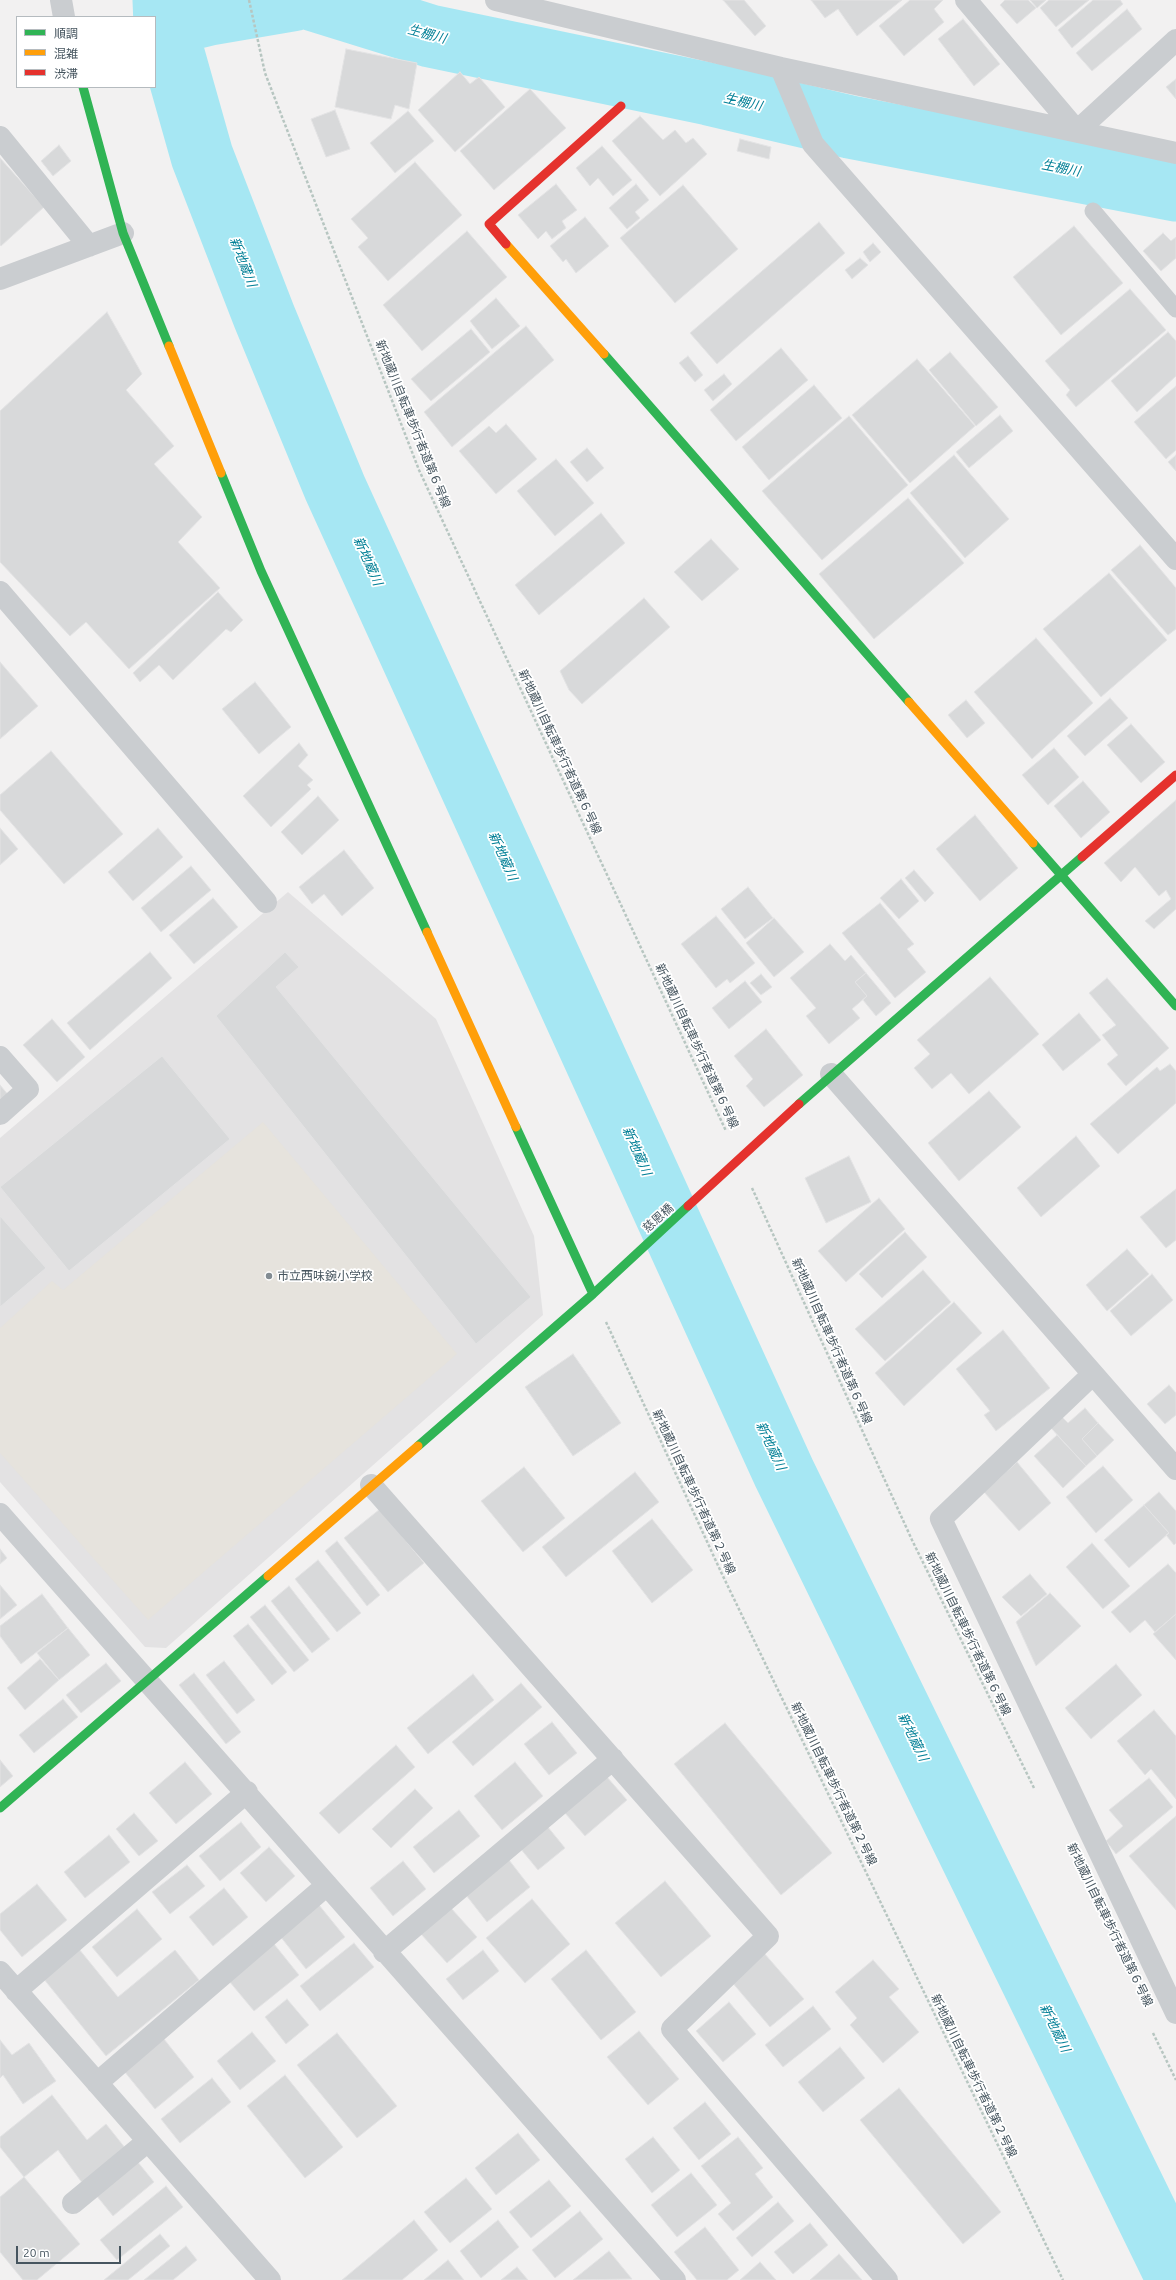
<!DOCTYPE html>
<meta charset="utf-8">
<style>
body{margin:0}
#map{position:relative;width:1176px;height:2280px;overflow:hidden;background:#f2f1f1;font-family:Ubuntu,"Noto Sans JP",sans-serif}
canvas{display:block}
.legend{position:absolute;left:16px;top:16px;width:140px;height:72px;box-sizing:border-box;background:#fff;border:1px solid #b5bbbf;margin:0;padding:5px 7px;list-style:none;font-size:12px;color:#46555f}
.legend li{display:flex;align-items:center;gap:8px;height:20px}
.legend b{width:20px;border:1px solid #b5bbbf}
.scale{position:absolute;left:16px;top:2246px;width:105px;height:18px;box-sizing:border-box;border:2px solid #46555f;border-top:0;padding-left:5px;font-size:12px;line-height:14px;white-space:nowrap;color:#46555f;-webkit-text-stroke:3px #fff;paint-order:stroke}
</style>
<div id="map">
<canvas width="1176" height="2280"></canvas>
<ul class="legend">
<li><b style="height:5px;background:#30b455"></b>順調</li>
<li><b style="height:5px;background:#ff9f0a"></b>混雑</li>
<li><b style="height:5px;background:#e5322d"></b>渋滞</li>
</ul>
<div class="scale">20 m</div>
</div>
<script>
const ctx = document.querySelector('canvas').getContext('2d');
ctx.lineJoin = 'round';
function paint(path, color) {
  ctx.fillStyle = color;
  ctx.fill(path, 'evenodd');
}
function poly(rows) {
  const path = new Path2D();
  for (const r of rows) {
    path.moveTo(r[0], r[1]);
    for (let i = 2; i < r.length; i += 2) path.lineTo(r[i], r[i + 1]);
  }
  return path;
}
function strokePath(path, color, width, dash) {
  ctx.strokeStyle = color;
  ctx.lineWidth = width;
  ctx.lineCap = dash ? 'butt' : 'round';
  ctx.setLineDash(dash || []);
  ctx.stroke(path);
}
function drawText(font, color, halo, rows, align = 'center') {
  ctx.font = font + ' Ubuntu,"Noto Sans JP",sans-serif';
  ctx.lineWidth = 3.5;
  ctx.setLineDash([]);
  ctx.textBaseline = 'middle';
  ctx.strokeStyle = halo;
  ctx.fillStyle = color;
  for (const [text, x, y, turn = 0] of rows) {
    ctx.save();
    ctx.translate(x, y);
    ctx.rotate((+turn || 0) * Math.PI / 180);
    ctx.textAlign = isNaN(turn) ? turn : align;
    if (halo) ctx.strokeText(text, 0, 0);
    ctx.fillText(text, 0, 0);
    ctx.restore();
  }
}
paint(poly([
 [288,892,436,1019,534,1236,543,1315,166,1648,145,1647,0,1482,0,1138]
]), '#e3e2e3');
paint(poly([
 [263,1122,457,1354,148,1620,0,1453,0,1328,52,1281,63,1290]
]), '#e6e3dd');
strokePath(poly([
 [164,0,165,25,202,156,264,316,335,488,784,1473,1176,2275],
 [314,0,430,36,709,94,850,127,1176,190],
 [165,25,210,14,292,0]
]), '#a6e7f3', 63);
const building = poly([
 [723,0,744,0,766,26,755,36,723,0],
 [811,0,902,0,857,36,838,9,825,18,811,0],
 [910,0,943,0,934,9,944,22,904,56,879,26,910,0],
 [1005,0,1028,0,1036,8,1017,24,1000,5,1005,0],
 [1030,0,1046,0,1037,8,1030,0],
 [1049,0,1089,0,1056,27,1040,8,1049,0],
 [1093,0,1120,0,1123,4,1072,48,1058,30,1093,0],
 [1127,9,1142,29,1092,71,1076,53,1127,9],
 [963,19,1000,64,974,86,938,39,963,19],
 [346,49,417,63,409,109,395,105,391,119,335,107,346,49],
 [460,72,470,84,479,77,505,107,455,152,418,110,460,72],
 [1176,79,1176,99,1166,87,1176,79],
 [530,89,566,128,494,190,460,151,530,89],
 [335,110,350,149,326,157,311,119,335,110],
 [408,111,434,141,395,173,370,143,408,111],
 [640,116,663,140,675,130,686,143,693,138,707,154,660,196,612,141,640,116],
 [740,139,771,147,769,159,737,151,740,139],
 [59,145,71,161,53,176,41,161,59,145],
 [602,146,632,180,613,196,598,178,590,186,576,168,602,146],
 [0,158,44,207,1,246,0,245,0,158],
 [415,162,462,215,388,281,358,247,368,238,351,219,415,162],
 [556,184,577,210,562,221,566,228,552,239,546,231,538,239,518,215,556,184],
 [636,184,649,200,635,212,640,218,627,229,609,208,636,184],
 [683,185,738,249,675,303,620,238,683,185],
 [585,217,609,246,576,273,566,259,563,262,550,246,585,217],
 [819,222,845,253,717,364,690,333,819,222],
 [1074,226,1123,283,1061,335,1013,277,1074,226],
 [467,231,507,277,422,351,383,305,467,231],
 [1163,233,1171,241,1176,237,1176,258,1161,271,1143,251,1163,233],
 [873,243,881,252,870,262,863,252,873,243],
 [860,258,868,265,852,279,845,270,860,258],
 [1130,289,1166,330,1076,407,1066,395,1070,390,1045,361,1130,289],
 [496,298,520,326,492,349,470,321,496,298],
 [107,312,142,374,126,390,174,446,154,464,202,517,178,542,220,588,129,669,86,622,70,636,0,562,0,411,107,312],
 [526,326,554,360,452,447,424,412,526,326],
 [471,329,490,352,431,401,411,379,471,329],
 [1168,332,1176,341,1176,376,1137,412,1111,381,1168,332],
 [781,348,808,380,736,441,710,410,781,348],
 [950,352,998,407,976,426,929,370,950,352],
 [688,356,703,375,695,382,679,363,688,356],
 [917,359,975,426,910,483,852,415,917,359],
 [724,374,732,384,713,401,704,390,724,374],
 [814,385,842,418,769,480,742,447,814,385],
 [1176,386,1176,450,1166,459,1134,422,1176,386],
 [1000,415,1013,431,969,468,956,452,1000,415],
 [849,416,908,485,822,560,762,491,849,416],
 [506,424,537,459,496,494,459,451,489,426,496,433,506,424],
 [587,448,604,468,587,482,570,462,587,448],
 [954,455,1009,519,965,558,910,493,954,455],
 [1176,455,1176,471,1168,462,1176,455],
 [556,459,594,503,555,536,517,491,556,459],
 [908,498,964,563,874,639,819,574,908,498],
 [601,513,625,543,539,615,515,585,601,513],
 [711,539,739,569,702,601,674,572,711,539],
 [1140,545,1176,588,1176,629,1168,635,1111,570,1140,545],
 [1109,573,1167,640,1101,697,1043,629,1109,573],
 [218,592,243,620,231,632,226,629,173,680,159,665,140,682,133,673,218,592],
 [644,598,670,627,582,704,569,690,560,671,644,598],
 [1036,638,1093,703,1032,759,974,692,1036,638],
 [0,662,38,706,0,739,0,662],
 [255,682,291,727,259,754,222,709,255,682],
 [1110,698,1128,718,1085,756,1067,736,1110,698],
 [966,700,985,723,967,738,948,715,966,700],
 [1131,724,1165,762,1141,783,1107,745,1131,724],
 [299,743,308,755,298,766,313,780,307,785,311,789,271,827,243,796,299,743],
 [1054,748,1079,777,1048,805,1022,775,1054,748],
 [51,751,123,834,64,884,0,810,0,795,51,751],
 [1083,781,1110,812,1081,838,1054,806,1083,781],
 [318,796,339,820,302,855,281,832,318,796],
 [1176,800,1176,909,1154,929,1145,921,1171,899,1166,890,1159,896,1135,867,1121,882,1104,863,1176,800],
 [975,815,1018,868,980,901,936,849,975,815],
 [0,828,18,849,0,865,0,828],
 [158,828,183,857,133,901,108,872,158,828],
 [344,850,374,888,342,916,324,894,312,904,299,887,344,850],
 [191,866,211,890,161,932,141,908,191,866],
 [914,870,934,893,925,902,905,878,914,870],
 [901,879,919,901,899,919,880,898,901,879],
 [748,887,773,918,745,939,721,909,748,887],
 [213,898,238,927,194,964,169,935,213,898],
 [880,903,914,944,907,949,926,972,895,998,842,933,880,903],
 [716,916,755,963,730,983,727,979,716,988,681,944,716,916],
 [774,918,804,952,774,977,746,943,774,918],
 [830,944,845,961,851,955,866,973,855,982,867,996,852,1009,860,1018,829,1044,806,1016,816,1008,790,978,830,944],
 [150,952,172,978,90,1050,67,1023,150,952],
 [285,952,299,967,276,987,531,1297,476,1344,216,1016,285,952],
 [866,973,891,1003,876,1016,863,1000,867,996,855,982,866,973],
 [761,974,772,987,761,995,750,983,761,974],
 [990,977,1039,1034,969,1094,951,1073,932,1089,914,1068,930,1054,917,1040,990,977],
 [1107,978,1169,1048,1126,1086,1107,1064,1118,1055,1102,1035,1116,1025,1089,993,1107,978],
 [745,981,762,1002,729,1029,712,1008,745,981],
 [1079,1013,1101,1040,1063,1071,1042,1045,1079,1013],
 [52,1019,85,1057,57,1082,23,1045,52,1019],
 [766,1029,803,1075,764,1107,746,1086,753,1079,734,1056,766,1029],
 [162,1056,230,1139,69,1271,0,1187,162,1056],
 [1170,1064,1176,1071,1176,1103,1118,1154,1090,1124,1157,1067,1160,1071,1170,1064],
 [0,1085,10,1097,0,1106,0,1085],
 [989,1091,1021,1127,959,1181,928,1143,989,1091],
 [1076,1136,1100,1166,1041,1217,1017,1188,1076,1136],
 [849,1156,871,1202,826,1223,805,1178,849,1156],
 [1176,1189,1176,1240,1166,1248,1140,1217,1176,1189],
 [879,1198,905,1229,846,1282,818,1251,879,1198],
 [0,1216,46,1268,0,1307,0,1216],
 [905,1232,927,1257,882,1298,859,1274,905,1232],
 [1127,1249,1149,1274,1107,1311,1086,1285,1127,1249],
 [923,1270,951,1302,885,1361,855,1329,923,1270],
 [1152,1274,1173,1300,1131,1336,1110,1311,1152,1274],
 [954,1302,982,1333,904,1406,875,1373,954,1302],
 [1003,1330,1050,1388,996,1431,984,1415,990,1411,956,1369,1003,1330],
 [573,1354,621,1423,573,1456,525,1387,573,1354],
 [1169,1385,1176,1393,1176,1415,1165,1424,1147,1404,1169,1385],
 [1085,1408,1098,1423,1082,1439,1097,1456,1086,1466,1051,1428,1062,1417,1068,1423,1085,1408],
 [1098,1423,1114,1440,1097,1456,1082,1439,1098,1423],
 [1057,1435,1086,1466,1063,1488,1034,1456,1057,1435],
 [1017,1462,1051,1503,1019,1531,984,1492,1017,1462],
 [1103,1466,1133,1500,1096,1533,1066,1497,1103,1466],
 [524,1467,565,1518,523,1552,481,1501,524,1467],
 [635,1472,659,1502,566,1577,542,1547,635,1472],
 [1159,1492,1176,1511,1176,1543,1174,1545,1166,1535,1169,1533,1144,1505,1159,1492],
 [1144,1505,1169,1533,1129,1568,1104,1540,1144,1505],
 [380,1509,424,1563,388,1592,344,1538,380,1509],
 [652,1519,693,1570,652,1603,612,1551,652,1519],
 [337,1541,380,1595,367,1606,325,1551,337,1541],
 [1092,1543,1130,1586,1103,1609,1066,1567,1092,1543],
 [0,1549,7,1558,0,1564,0,1549],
 [318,1560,361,1613,337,1632,295,1579,318,1560],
 [1168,1564,1176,1573,1176,1614,1155,1632,1145,1620,1130,1633,1111,1612,1168,1564],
 [1030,1574,1047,1594,1021,1616,1002,1597,1030,1574],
 [0,1585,17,1605,0,1619,0,1585],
 [289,1586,330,1639,312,1653,271,1601,289,1586],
 [1050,1593,1081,1626,1036,1666,1016,1622,1050,1593],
 [42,1594,68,1628,21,1664,0,1636,0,1626,42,1594],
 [265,1605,309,1660,294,1672,250,1617,265,1605],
 [1176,1614,1176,1660,1153,1634,1176,1614],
 [248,1624,287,1672,272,1685,233,1636,248,1624],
 [68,1628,90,1655,59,1680,37,1653,68,1628],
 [40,1659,59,1680,25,1710,7,1688,40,1659],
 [224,1661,255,1700,237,1714,206,1675,224,1661],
 [106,1663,121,1681,81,1713,66,1695,106,1663],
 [1116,1664,1142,1695,1091,1739,1065,1708,1116,1664],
 [194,1673,241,1732,226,1744,179,1685,194,1673],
 [473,1674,494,1700,428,1754,407,1728,473,1674],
 [521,1683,542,1707,473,1766,452,1742,521,1683],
 [63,1699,78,1717,34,1753,19,1735,63,1699],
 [1154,1710,1176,1736,1176,1799,1151,1769,1145,1775,1117,1741,1154,1710],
 [552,1722,577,1753,549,1775,524,1744,552,1722],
 [725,1723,832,1853,781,1895,674,1764,725,1723],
 [396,1745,415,1767,339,1834,319,1813,396,1745],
 [0,1760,13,1776,0,1787,0,1760],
 [185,1762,212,1794,176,1824,149,1793,185,1762],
 [515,1762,543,1796,502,1830,474,1796,515,1762],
 [607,1777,627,1800,585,1836,565,1813,607,1777],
 [1149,1778,1173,1807,1116,1854,1106,1841,1123,1826,1109,1810,1149,1778],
 [415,1789,433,1808,391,1848,372,1829,415,1789],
 [459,1810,480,1836,434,1873,413,1847,459,1810],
 [134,1813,158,1841,139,1856,116,1829,134,1813],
 [1176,1816,1176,1910,1129,1856,1176,1816],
 [241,1822,261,1847,220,1881,199,1856,241,1822],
 [547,1826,565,1848,538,1870,520,1848,547,1826],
 [109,1835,130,1862,85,1898,64,1872,109,1835],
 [269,1847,295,1876,266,1902,240,1873,269,1847],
 [509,1860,530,1887,487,1922,466,1895,509,1860],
 [403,1861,426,1889,393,1916,370,1888,403,1861],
 [187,1865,205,1886,170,1914,152,1892,187,1865],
 [665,1881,711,1936,661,1977,615,1923,665,1881],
 [37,1884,67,1920,22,1957,0,1930,0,1914,37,1884],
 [224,1888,248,1917,213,1946,189,1917,224,1888],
 [532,1899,570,1944,525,1983,486,1938,532,1899],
 [319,1905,345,1937,306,1969,280,1936,319,1905],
 [451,1908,477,1937,447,1963,421,1934,451,1908],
 [137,1909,162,1939,117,1977,92,1947,137,1909],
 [354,1943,374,1967,320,2011,300,1986,354,1943],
 [274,1944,299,1975,254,2011,229,1981,274,1944],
 [79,1949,118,1997,175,1950,199,1980,106,2056,43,1978,79,1949],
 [483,1950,499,1971,463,2000,446,1979,483,1950],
 [586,1950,636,2012,601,2040,551,1979,586,1950],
 [764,1953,804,1999,770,2027,731,1981,764,1953],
 [873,1960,899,1989,889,1997,919,2032,883,2063,850,2025,857,2018,835,1992,873,1960],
 [287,1999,309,2025,286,2044,265,2017,287,1999],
 [729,2002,756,2034,723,2062,696,2031,729,2002],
 [813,2006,831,2029,783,2067,765,2045,813,2006],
 [639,2031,679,2079,648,2105,607,2057,639,2031],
 [252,2032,276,2061,240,2090,217,2061,252,2032],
 [337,2033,397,2106,357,2138,297,2065,337,2033],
 [164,2039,194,2077,155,2109,124,2071,164,2039],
 [0,2040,12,2055,29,2043,56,2081,23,2104,3,2075,0,2078,0,2040],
 [840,2047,865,2078,823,2112,798,2082,840,2047],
 [285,2075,343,2147,305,2178,247,2106,285,2075],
 [212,2078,231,2102,180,2143,161,2119,212,2078],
 [899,2088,1001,2212,963,2244,860,2120,899,2088],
 [52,2095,87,2140,106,2124,126,2149,83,2184,58,2150,24,2177,0,2147,0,2137,52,2095],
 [705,2102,731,2134,699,2160,673,2128,705,2102],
 [518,2133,540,2160,496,2195,475,2168,518,2133],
 [653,2137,680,2170,652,2193,625,2159,653,2137],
 [738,2137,763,2168,755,2174,773,2197,733,2231,718,2214,731,2203,701,2166,738,2137],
 [137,2161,154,2182,113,2216,96,2195,137,2161],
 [691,2173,717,2205,677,2237,651,2205,691,2173],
 [24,2177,80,2244,37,2280,23,2280,0,2252,0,2197,24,2177],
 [466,2178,492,2209,450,2243,424,2212,466,2178],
 [549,2180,571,2206,531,2238,509,2212,549,2180],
 [166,2186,183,2207,117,2260,100,2240,166,2186],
 [778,2202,794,2221,752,2257,736,2238,778,2202],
 [580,2211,603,2239,555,2278,532,2250,580,2211],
 [414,2220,438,2250,402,2280,342,2280,414,2220],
 [498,2220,519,2247,481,2278,460,2251,498,2220],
 [810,2223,828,2245,793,2274,774,2252,810,2223],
 [705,2227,739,2270,727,2280,697,2280,674,2252,705,2227],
 [160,2234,170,2246,128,2280,104,2280,160,2234],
 [186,2246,197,2260,173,2280,144,2280,186,2246],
 [609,2251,632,2279,573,2280,609,2251],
 [839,2254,862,2280,810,2280,839,2254],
 [448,2260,464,2280,424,2280,448,2260],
 [760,2262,776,2280,740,2280,760,2262],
 [517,2267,528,2280,501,2280,517,2267]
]);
paint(building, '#d8d9da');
strokePath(building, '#e3e3e4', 1);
strokePath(poly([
 [249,0,265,73,419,470,726,1131],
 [752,1188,912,1540,1034,1788],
 [606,1322,721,1572,1063,2280],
 [1153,2033,1176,2080]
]), '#b7c6c1', 2.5, [3, 2]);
strokePath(poly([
 [1093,211,1176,309]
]), '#cacdd0', 17);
strokePath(poly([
 [61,0,64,17],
 [496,0,781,68,1176,153],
 [966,0,1077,131,1176,40],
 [781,68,813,144,1176,559],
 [0,137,89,246],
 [0,279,123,233],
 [0,592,266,902],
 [0,1057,28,1089,0,1114],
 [831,1074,1176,1469],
 [1093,1374,941,1519,1176,2013],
 [371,1485,768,1936,672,2029,887,2280],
 [0,1514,675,2280],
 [384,1952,613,1759],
 [0,1972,270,2280],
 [16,1991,247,1792],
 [97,2083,327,1885],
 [73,2203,148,2141]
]), '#cacdd0', 22);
strokePath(poly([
 [83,87,123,233,169,346],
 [604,354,909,702],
 [221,473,261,571,427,932],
 [1033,843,1176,1006],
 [799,1104,1082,857],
 [516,1127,593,1294],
 [418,1446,593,1294,688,1206],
 [0,1808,268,1576]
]), '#30b455', 9);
strokePath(poly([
 [506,244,604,354],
 [169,346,221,473],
 [909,702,1033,843],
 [427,932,516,1127],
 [268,1576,418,1446]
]), '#ff9f0a', 9);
strokePath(poly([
 [506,244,489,224,621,106],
 [1082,857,1176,775],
 [688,1206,799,1104]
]), '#e5322d', 9);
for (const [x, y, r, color] of [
 [269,1276,4,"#828c92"]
]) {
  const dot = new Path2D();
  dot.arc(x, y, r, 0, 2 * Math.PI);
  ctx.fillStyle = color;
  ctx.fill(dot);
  strokePath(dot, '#fff', 1.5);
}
drawText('12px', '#46555f', '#fff', [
 ["新地蔵川自転車歩行者道第６号線",413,424,68],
 ["新地蔵川自転車歩行者道第６号線",560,752,65],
 ["新地蔵川自転車歩行者道第６号線",697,1046,65],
 ["慈恩橋",658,1218,-42],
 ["新地蔵川自転車歩行者道第６号線",832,1341,66],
 ["新地蔵川自転車歩行者道第２号線",694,1492,65],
 ["新地蔵川自転車歩行者道第６号線",968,1634,64],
 ["新地蔵川自転車歩行者道第２号線",834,1784,64],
 ["新地蔵川自転車歩行者道第６号線",1110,1925,64],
 ["新地蔵川自転車歩行者道第２号線",974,2076,64]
]);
drawText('12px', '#46555f', '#fff', [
 ["市立西味鋺小学校",277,1276]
], 'left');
drawText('italic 13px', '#038097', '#fff', [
 ["生棚川",427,34,15],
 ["生棚川",743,102,13],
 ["生棚川",1061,168,11],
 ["新地蔵川",243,262,69],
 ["新地蔵川",368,561,66],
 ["新地蔵川",503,856,66],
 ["新地蔵川",637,1151,66],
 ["新地蔵川",771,1446,65],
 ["新地蔵川",913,1737,64],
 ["新地蔵川",1055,2028,64]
]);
</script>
